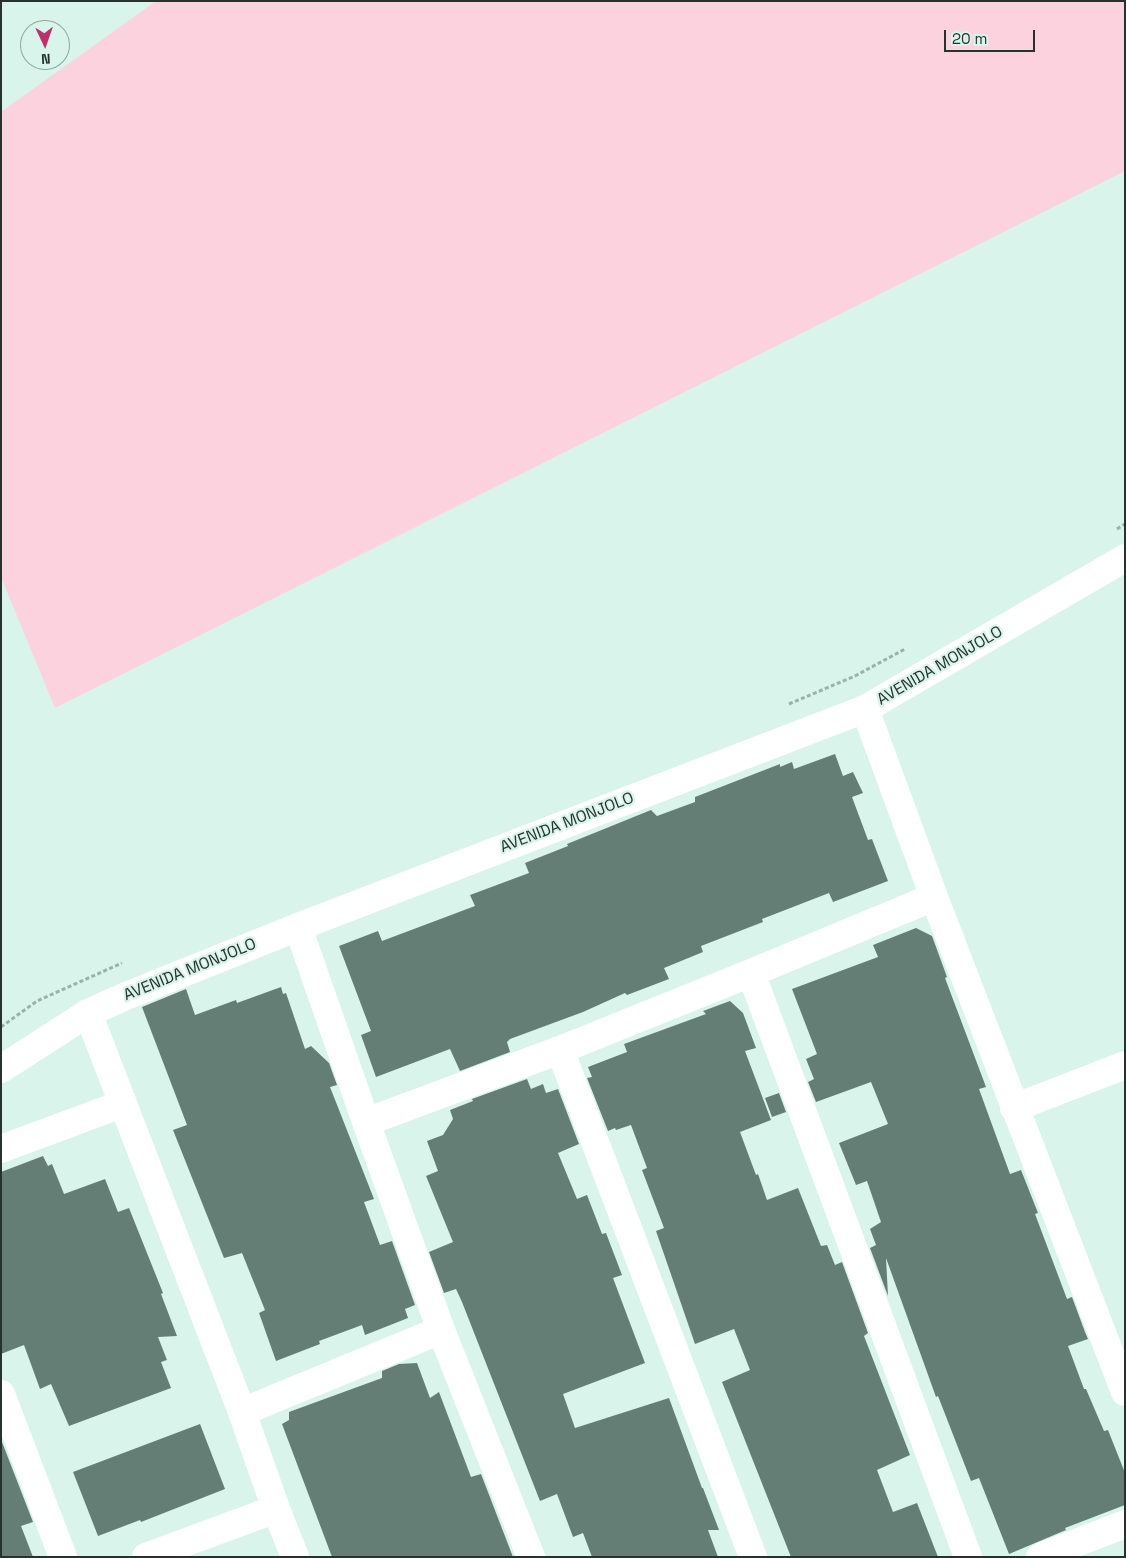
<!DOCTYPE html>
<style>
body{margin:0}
#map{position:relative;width:1126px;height:1558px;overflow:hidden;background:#d8f4eb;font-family:"Space Grotesk",sans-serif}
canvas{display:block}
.frame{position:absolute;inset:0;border:2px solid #27322f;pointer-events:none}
.north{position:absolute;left:20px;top:20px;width:50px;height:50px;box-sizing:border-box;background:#d8f4eb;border:1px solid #91a6a0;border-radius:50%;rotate:177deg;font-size:14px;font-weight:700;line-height:20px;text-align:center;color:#27322f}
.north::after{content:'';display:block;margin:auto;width:18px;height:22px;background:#bb326d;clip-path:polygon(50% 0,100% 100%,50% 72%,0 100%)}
.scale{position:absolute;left:944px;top:30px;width:91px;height:22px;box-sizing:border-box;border:2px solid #27322f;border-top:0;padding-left:6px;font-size:15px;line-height:18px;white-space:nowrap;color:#27322f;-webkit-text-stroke:4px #d8f4eb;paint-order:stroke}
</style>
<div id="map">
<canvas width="1126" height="1558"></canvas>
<div class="frame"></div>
<div class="north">N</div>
<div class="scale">20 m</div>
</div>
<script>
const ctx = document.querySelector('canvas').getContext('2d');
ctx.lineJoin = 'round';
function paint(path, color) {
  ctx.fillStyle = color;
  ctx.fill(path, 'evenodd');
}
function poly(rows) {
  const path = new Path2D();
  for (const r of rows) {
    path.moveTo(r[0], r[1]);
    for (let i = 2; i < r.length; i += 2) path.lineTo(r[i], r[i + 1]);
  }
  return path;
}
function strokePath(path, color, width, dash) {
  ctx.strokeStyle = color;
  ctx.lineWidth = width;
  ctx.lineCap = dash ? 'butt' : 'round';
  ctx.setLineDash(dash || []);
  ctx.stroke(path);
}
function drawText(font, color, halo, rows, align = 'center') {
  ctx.font = font + ' "Space Grotesk",sans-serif';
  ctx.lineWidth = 4.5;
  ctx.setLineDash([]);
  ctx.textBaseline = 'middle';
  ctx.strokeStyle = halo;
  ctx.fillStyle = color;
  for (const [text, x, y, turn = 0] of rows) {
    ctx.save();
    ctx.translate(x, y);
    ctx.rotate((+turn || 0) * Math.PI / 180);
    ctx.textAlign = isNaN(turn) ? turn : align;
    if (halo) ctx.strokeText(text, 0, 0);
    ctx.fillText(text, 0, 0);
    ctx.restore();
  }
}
paint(poly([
 [156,1,1125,1,1125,171,55,708,1,577,1,112]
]), '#fcd2de');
paint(poly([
 [835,754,843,776,853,772,863,793,852,797,868,840,872,839,888,881,833,902,829,893,762,919,763,922,701,946,703,952,664,968,669,979,627,995,625,993,583,1012,510,1039,507,1042,510,1052,460,1071,450,1049,376,1077,361,1035,371,1031,339,946,378,931,382,941,475,906,470,895,529,873,525,863,568,846,567,844,651,810,657,816,695,802,695,797,780,764,780,767,792,762,794,769],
 [916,928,932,936,947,977,945,978,986,1087,979,1089,1010,1174,1021,1170,1038,1213,1035,1214,1067,1299,1072,1297,1085,1332,1088,1339,1068,1346,1084,1389,1086,1389,1104,1431,1108,1430,1125,1473,1125,1505,1065,1528,1066,1530,1009,1554,979,1478,971,1481,938,1396,936,1397,886,1258,888,1296,870,1248,876,1245,870,1229,881,1222,867,1181,856,1185,839,1143,888,1124,871,1082,816,1102,808,1082,814,1079,806,1059,817,1054,792,989,878,957,873,945],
 [281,987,283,994,286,993,305,1049,311,1046,329,1063,337,1085,330,1087,374,1199,364,1202,380,1245,392,1241,415,1305,405,1309,408,1318,365,1335,362,1325,319,1341,320,1344,276,1361,259,1313,265,1310,242,1253,224,1258,173,1130,187,1125,142,1007,186,989,195,1015,236,1000,237,1003],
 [730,1001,743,1013,756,1048,745,1051,771,1120,740,1132,756,1175,758,1174,767,1200,798,1188,821,1246,827,1245,835,1265,842,1262,868,1333,864,1336,910,1455,877,1470,893,1512,917,1503,938,1557,791,1557,722,1382,750,1370,734,1329,695,1344,656,1231,664,1228,642,1170,647,1168,631,1125,616,1130,615,1128,608,1131,587,1078,592,1077,588,1067,627,1052,624,1044,706,1014,703,1011],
 [527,1079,531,1089,543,1084,546,1093,558,1089,579,1144,558,1153,577,1199,587,1195,602,1234,606,1233,622,1275,613,1278,645,1363,563,1394,575,1428,669,1398,702,1488,703,1488,719,1530,708,1530,718,1557,592,1557,583,1533,573,1537,557,1494,540,1501,462,1302,456,1289,444,1293,429,1252,453,1242,426,1176,438,1171,427,1141,443,1135,453,1119,450,1110,473,1101,472,1099],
 [779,1093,786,1112,772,1117,765,1098],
 [43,1156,48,1166,52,1164,64,1194,105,1179,118,1212,129,1208,163,1293,161,1294,177,1336,158,1337,167,1360,161,1362,171,1388,69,1426,51,1384,40,1389,24,1345,1,1354,1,1172],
 [417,1363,430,1398,439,1392,471,1477,481,1474,513,1557,332,1557,282,1424,289,1420,289,1412,382,1378,382,1371,399,1364],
 [200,1424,225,1489,141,1522,140,1520,98,1536,73,1472],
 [1,1442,2,1442,33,1522,21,1526,33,1557,1,1557]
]), '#647e75');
strokePath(poly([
 [1117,529,1125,524],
 [789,704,855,676,905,649],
 [1,1027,37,1001,122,963]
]), '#9bb1aa', 3, [4, 2.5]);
strokePath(poly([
 [865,709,934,897,1125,1392],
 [298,927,366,1122,441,1330,531,1557],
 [751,973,968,1557],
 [88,1013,242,1412,276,1509,295,1557],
 [560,1050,753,1557],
 [1014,1108,1125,1065],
 [366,1122,560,1050,751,973,934,897],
 [1,1149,122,1104],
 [1,1394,63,1557],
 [242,1412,441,1330],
 [146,1557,276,1509],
 [1040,1557,1125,1524]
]), '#fff', 28);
strokePath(poly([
 [1,1069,88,1013,126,996,298,927,865,709,1125,558]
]), '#fff', 28);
drawText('16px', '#27322f', '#d8f4eb', [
 ["AVENIDA MONJOLO",940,666,-30],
 ["AVENIDA MONJOLO",567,823,-21],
 ["AVENIDA MONJOLO",190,970,-22]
]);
</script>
